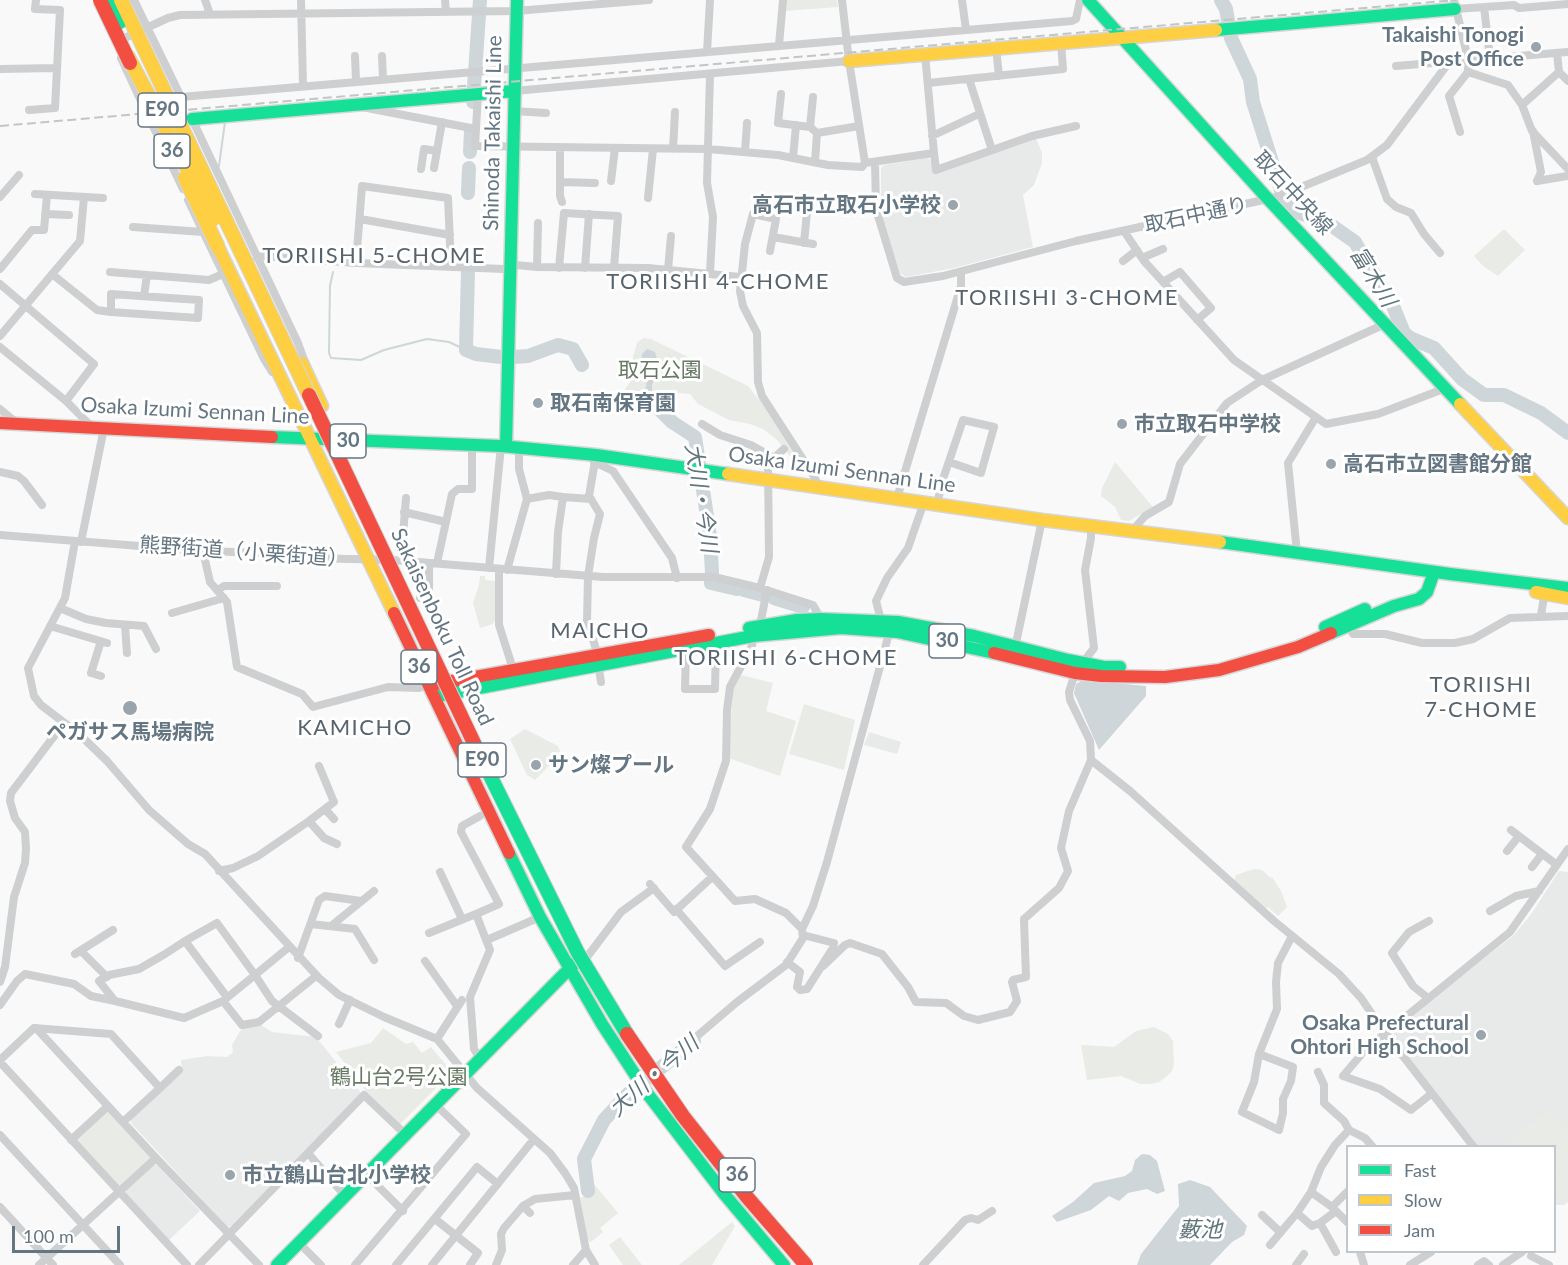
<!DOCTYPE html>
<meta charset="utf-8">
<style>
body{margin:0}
#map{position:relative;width:1568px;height:1265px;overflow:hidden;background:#f9f9f9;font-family:Lato,sans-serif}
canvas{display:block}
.legend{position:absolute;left:1346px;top:1145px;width:210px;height:108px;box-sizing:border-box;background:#fff;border:2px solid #c1c8cd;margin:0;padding:8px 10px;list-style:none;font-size:18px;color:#657683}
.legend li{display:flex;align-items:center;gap:12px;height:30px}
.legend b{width:30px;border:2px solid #c1c8cd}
.scale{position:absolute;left:12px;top:1226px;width:108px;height:27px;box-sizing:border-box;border:3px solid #657683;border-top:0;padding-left:8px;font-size:18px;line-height:21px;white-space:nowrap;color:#657683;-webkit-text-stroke:4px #fff;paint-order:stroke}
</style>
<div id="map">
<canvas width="1568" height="1265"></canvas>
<ul class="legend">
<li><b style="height:8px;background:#16e098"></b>Fast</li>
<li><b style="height:8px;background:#ffcf43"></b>Slow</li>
<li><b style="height:8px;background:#f24e42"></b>Jam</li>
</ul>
<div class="scale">100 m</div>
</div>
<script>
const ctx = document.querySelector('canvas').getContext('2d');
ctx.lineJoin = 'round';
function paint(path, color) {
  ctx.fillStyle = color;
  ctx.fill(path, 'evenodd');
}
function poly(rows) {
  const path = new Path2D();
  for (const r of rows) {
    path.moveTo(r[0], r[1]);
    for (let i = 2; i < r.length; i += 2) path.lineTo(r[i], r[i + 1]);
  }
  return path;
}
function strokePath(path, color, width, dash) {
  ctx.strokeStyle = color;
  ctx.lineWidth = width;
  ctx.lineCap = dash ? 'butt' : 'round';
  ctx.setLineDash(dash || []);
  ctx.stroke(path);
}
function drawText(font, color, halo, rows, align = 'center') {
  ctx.font = font + ' Lato,"Noto Sans JP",sans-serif';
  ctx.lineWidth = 6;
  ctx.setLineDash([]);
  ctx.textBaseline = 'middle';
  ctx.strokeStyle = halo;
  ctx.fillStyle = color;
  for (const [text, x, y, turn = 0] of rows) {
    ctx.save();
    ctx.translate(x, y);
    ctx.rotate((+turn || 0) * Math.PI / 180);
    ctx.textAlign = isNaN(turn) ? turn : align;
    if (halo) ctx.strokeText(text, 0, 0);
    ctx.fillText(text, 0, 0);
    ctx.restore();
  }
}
paint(poly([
 [1036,138,1042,153,1042,163,1034,185,1023,195,1033,247,954,268,906,277,900,273,881,215,881,168,884,165,928,158,931,161,933,170],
 [869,732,901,742,897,754,864,745],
 [1559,871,1568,872,1568,1202,1564,1205,1555,1205,1554,1146,1476,1146,1393,1041,1394,1029,1514,935,1532,913],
 [261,1025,272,1032,316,1037,361,1093,231,1226,227,1227,131,1123,131,1119,182,1072,181,1060,207,1056,227,1057,233,1052,232,1045,242,1028],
 [153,1165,157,1165,200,1211,169,1240,126,1194,126,1189]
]), '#e8e9e9');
paint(poly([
 [786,0,837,0,838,7,785,11],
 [1504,229,1525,250,1498,276,1483,266,1474,256],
 [643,338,651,339,748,386,760,401,804,465,798,466,777,440,763,429,750,424,729,420,698,404,690,394,668,392,660,395,649,407,637,403,624,409,615,404,632,379,633,357,637,343],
 [1115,462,1153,507,1129,521,1121,520,1115,507,1101,496,1102,488],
 [480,576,485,576,485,580,495,581,495,620,493,624,480,628,473,603,479,585],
 [741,675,773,683,766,711,796,721,780,776,728,758,733,690],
 [804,704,855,720,844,770,789,754],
 [525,729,558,746,561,754,535,780,527,775,510,739],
 [1254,869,1262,870,1271,878,1272,877,1281,891,1287,907,1278,916,1268,907,1265,909,1234,882,1236,875],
 [1154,1027,1168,1034,1173,1041,1174,1065,1172,1071,1166,1077,1159,1082,1151,1084,1140,1084,1121,1076,1087,1080,1081,1045,1114,1047,1136,1031],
 [383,1028,406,1044,413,1042,422,1053,431,1047,452,1072,400,1124,366,1091,336,1052,371,1043],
 [1549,1109,1568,1132,1568,1162,1555,1173,1554,1146,1502,1146],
 [105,1112,110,1112,150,1155,150,1160,122,1185,118,1185,77,1141,78,1136],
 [1568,1164,1568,1196,1561,1201,1555,1193,1555,1175],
 [594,1184,618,1213,600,1228,603,1232,591,1242,588,1240,580,1198,592,1193],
 [732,1222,735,1226,712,1265,679,1265],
 [620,1237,642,1265,623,1265,609,1245]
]), '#e8ebe6');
paint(poly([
 [647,349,655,352,660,370,660,374,652,384,652,400,637,395,646,388,647,376,643,373,641,366,642,354],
 [1083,680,1146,686,1146,696,1099,750,1074,693,1076,684],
 [1142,1154,1150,1155,1157,1161,1165,1191,1157,1194,1147,1189,1128,1193,1119,1201,1109,1196,1091,1210,1057,1222,1052,1216,1073,1202,1094,1183,1125,1176,1132,1171,1135,1160],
 [1190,1180,1210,1187,1247,1226,1244,1235,1232,1242,1210,1265,1137,1265,1141,1254,1179,1206,1178,1184]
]), '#ced6d9');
strokePath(poly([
 [219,166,225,122],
 [333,272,330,286,329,353,331,358,361,360,384,350,427,339,449,342,466,350]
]), '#ced6d9', 2);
strokePath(poly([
 [1221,0,1226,9,1231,38,1250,79,1253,102,1280,187,1284,202,1291,210,1328,223,1355,242,1393,306,1404,333,1410,338,1434,348,1462,379,1484,395,1504,395,1541,413,1568,433],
 [473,102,480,0],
 [470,152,471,131],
 [468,193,469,168],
 [468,270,466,350,476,354,501,357],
 [514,357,528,356,558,345,573,349,582,365],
 [655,405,672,422,695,437,710,536,712,573],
 [711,580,711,583,737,589],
 [744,590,763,595],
 [774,598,803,607],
 [588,1191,584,1159,604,1120,627,1095,694,1041]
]), '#ced6d9', 14);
const fast = poly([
 [1088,0,1268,199,1460,404],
 [1216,30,1455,9],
 [192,119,514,91],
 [272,437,501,446,596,455,728,474],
 [506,446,517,0],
 [1220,542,1450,574,1568,588],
 [1325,627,1365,609],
 [749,628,797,620,821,619,898,622,974,636,1068,660,1104,667,1120,667],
 [1331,633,1394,606,1419,599,1427,592,1434,572],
 [442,695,753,636,841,628,897,632,994,653],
 [509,853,540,917,602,1024,647,1093,725,1195,784,1265],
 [277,1265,575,963]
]);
const slow = poly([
 [849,61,1216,30],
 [218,247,394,613],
 [302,363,322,406],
 [1460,404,1568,518],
 [728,474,1042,520,1220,542],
 [1536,592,1568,598]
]);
const jam = poly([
 [0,423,272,437],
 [394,613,509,853],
 [994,653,1075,673,1101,676,1165,677,1219,670,1298,647,1331,633],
 [436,684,709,635]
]);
strokePath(fast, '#d5d6d7', 15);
strokePath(slow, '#d5d6d7', 15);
strokePath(jam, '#d5d6d7', 15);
strokePath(poly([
 [205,0,210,14],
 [301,0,303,85],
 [445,0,446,12],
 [842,0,849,61,865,163],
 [962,0,966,30],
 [1454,0,1468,59,1468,72,1508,85,1522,105,1532,131,1568,169],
 [1484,7,1490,58],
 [1455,9,1514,5,1519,8,1568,4],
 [116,42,168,18,180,15,516,11,649,0],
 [779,45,783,0],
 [996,48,999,76],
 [707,52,710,0],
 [1557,53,1559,72,1568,81],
 [355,56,356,81],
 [382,56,383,79],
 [121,58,141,101,181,97,134,0],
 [1396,66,1568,52],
 [0,69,57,68],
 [969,79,992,150],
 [928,83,1063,69,1061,43],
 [514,91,849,61],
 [478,94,475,146,708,149,778,155,828,165,862,167,865,163,934,153,925,54],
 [781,94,778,123,810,127,813,97],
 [181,97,1072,21,1076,19,1080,0],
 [1522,105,1559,72],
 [362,107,476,129],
 [29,110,55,108,60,10,35,9,36,0],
 [514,111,546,113],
 [188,119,192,119,298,343,306,365],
 [164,123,152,124,183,189],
 [810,127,817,133,859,126],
 [1533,131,1541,172,1537,181],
 [1460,132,1449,96,1468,72],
 [932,136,979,114],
 [560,148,560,196,562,202],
 [673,149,675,112],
 [745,152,747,123],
 [934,153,936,170,1032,136,1076,126],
 [1372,157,1387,199,1396,207,1411,213,1424,234,1440,253],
 [793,158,796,125],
 [815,162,817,133],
 [875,162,876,209,897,278,904,282,943,276,1076,241,1277,197,1367,160,1387,145,1450,61],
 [434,168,442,122],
 [421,169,424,149,437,151],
 [611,181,615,148],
 [1537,181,1567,176],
 [560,182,595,183],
 [35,194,103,198],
 [0,197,19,175],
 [648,198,653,149],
 [188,200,264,359,272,372],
 [45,214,69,215],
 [360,219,450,235],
 [133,227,203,232],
 [1124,231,1144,261,1234,360,1326,424,1378,414,1446,388],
 [773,237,813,244],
 [804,243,807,212],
 [770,251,776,219,753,214,745,244,740,291,743,306,757,333,758,382,762,396,815,478,819,488],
 [257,258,262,256,356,263,504,269,516,265,537,267,648,268,740,277],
 [1142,258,1163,249],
 [1123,261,1137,250],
 [356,263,362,186,448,198,451,266],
 [537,267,538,223],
 [559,268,564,213,618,216,614,268],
 [585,268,589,214],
 [0,269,32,230,44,230,47,195],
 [668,270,671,236],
 [110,272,209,280,223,274],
 [710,273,713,217,707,183,710,74],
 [52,274,97,310,111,312,198,318,199,300,111,294,111,312],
 [1163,282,1180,272,1211,308,1197,320],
 [0,284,94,364,66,401],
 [144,296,147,275],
 [0,336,80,241,84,197],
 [0,347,66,401,92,427],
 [0,409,18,424],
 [702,424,720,435,751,445,774,458],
 [596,455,589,496,600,514,594,538,588,576,587,621,596,649,601,682],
 [594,462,613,471,672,558,677,578],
 [0,472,18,476,24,481,42,505],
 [897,498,961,286,961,272],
 [527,499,549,495,563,497],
 [937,504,943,479,963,420,994,427,981,473,949,462],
 [404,512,446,522],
 [1133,530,1145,516,1169,502,1180,464,1227,403,1262,380,1385,324],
 [0,535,203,551,264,553,308,558,393,560,603,577,714,577,760,588,813,605,821,619],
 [75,541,65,598,28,668,34,696,41,705,79,734,107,761,149,810,188,844,205,854,319,978,339,995,384,1017,437,1039,477,1088,550,1153,565,1173,574,1188,586,1250,595,1265],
 [81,542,104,428],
 [402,547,406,498],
 [203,551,210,582,227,602,237,667,302,694,313,707,388,687,419,688,428,685],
 [1297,553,1288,463,1316,417],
 [437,563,452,494,458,489,472,489,472,444],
 [489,568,501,446],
 [499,569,499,625,513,669],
 [507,570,527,499,519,469,519,448],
 [556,574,558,532,563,497,591,499],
 [760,588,769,557,768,463,784,449],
 [218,590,224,586,277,586],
 [420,598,429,590,429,563],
 [60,608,86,619,106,623,144,626,156,649],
 [172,613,224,598],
 [1541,615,1545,591],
 [762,625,761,620,767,590],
 [50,626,107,643],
 [125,626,127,653],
 [1349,627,1353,634,1385,634,1422,643,1455,643,1473,639,1510,618,1568,616],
 [753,636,752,646,730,687,727,710,726,761,710,809,686,847,735,901,755,899,786,913,802,929],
 [1015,648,1042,520],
 [686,649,685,689,715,689,716,642],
 [101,676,91,673,101,641],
 [1091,760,1130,791,1274,921,1339,974,1361,998,1385,1033,1473,1146],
 [325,809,334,819],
 [309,821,324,838,337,844],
 [1511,830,1557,865],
 [1507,851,1519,836],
 [1532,867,1542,854],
 [219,871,233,868,258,856,309,821,334,802,319,766],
 [440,872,462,919],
 [650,884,674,912,712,877],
 [676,909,725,966,760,942],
 [1490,911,1516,896,1539,891],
 [311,924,355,929,374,960],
 [331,926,374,891],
 [429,933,476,914],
 [487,940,540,917],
 [185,941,227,997],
 [289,947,255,975,223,1001,184,1018,115,1001,99,981,109,975,139,969,165,954,185,941,217,923,255,975,272,1001,318,1036],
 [81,951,107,977],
 [75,954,113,930],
 [587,957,621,912,654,888],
 [298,958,319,900,325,896,361,901],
 [425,961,457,1006],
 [787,962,800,972,797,987,800,990,807,989,833,948,834,943,803,935],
 [823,966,845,945,850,943,882,954,908,987,916,1002,946,1003,964,1016,978,1020,1010,1012,1017,1001,1012,982,1013,980,1026,977,1024,919,1059,888,1068,871,1061,848,1069,811,1091,760,1090,741,1070,700,1069,692,1075,673,1094,648,1085,570,1091,538,1091,524],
 [0,982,5,967,14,897,25,863,26,849,25,832,15,818,10,801,11,793,64,723],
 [1428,998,1413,986,1392,953,1409,932,1429,921],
 [223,1001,242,1025,259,1022,316,976],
 [0,1005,17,981,25,974,74,984,91,996,115,1001],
 [339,1024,350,1000],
 [36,1028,156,1158,259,1265],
 [437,1039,462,1000],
 [683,1048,737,1002,786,965,803,938,802,929,813,906,827,862,888,637,881,620,876,601,887,578,908,548,924,502],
 [1259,1054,1293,1067,1291,1081,1283,1099,1283,1113,1279,1130,1242,1112,1254,1082,1259,1054,1277,1009,1276,982,1278,963,1292,936],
 [480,1059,474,1049,470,997,490,950,476,914,499,904,461,832,462,826,480,816],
 [0,1060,34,1028,111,1034,160,1088,123,1122],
 [0,1062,187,1265],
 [1318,1072,1324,1085,1324,1103,1344,1121,1349,1130,1365,1138,1372,1146],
 [160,1088,179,1070],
 [1431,1094,1411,1110,1380,1089,1343,1076,1366,1049,1510,932,1568,849],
 [0,1135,120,1265],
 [71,1140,108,1106],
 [308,1153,345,1196],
 [366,1174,403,1211],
 [1311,1192,1332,1207,1348,1223],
 [523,1206,530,1213],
 [0,1207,53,1265],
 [1332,1207,1348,1191],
 [1297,1213,1312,1226,1320,1223,1336,1211],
 [1262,1215,1280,1232],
 [435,1219,478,1253,470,1265],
 [1320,1223,1336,1252],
 [299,1243,321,1265],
 [1270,1245,1297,1213,1311,1192,1321,1167,1335,1145,1349,1130],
 [1360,1252,1364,1265],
 [1531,1256,1549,1265],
 [39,1265,156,1158],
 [199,1265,364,1095,405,1134],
 [355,1265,466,1134,435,1104],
 [396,1265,477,1167,498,1184],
 [432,1265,534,1139],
 [496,1265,502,1250,501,1234,504,1228,523,1206,535,1199,575,1195],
 [573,1265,586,1250],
 [923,1265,965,1220,971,1218,978,1220,992,1211],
 [1296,1265,1304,1254],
 [1410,1265,1431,1252],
 [1478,1265,1484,1261,1489,1265],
 [1503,1265,1522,1252]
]), '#cecfd0', 8);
strokePath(fast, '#16e098', 12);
strokePath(slow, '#ffcf43', 12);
strokePath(jam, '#f24e42', 12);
strokePath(poly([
 [0,126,1456,0]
]), '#c3c5c6', 2, [9, 4.5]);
const fastBridge = poly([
 [109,0,120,22],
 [474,743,578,953,627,1034]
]);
const slowBridge = poly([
 [121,0,309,395],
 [127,55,214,219],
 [185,178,218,247]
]);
const jamBridge = poly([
 [100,0,130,63],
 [309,395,474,743],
 [627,1034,683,1116,747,1197,806,1265]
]);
strokePath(fastBridge, '#d5d6d7', 16, []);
strokePath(slowBridge, '#d5d6d7', 16, []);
strokePath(jamBridge, '#d5d6d7', 16, []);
strokePath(fastBridge, '#16e098', 14);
strokePath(slowBridge, '#ffcf43', 14);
strokePath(jamBridge, '#f24e42', 14);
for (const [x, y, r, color] of [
 [1536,47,6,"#99a4ac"],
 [953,205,6,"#99a4ac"],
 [538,403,6,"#99a4ac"],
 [1122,424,6,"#99a4ac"],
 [1331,464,6,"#99a4ac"],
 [130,708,8,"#99a4ac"],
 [536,765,6,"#99a4ac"],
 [1481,1035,6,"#99a4ac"],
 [230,1175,6,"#99a4ac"]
]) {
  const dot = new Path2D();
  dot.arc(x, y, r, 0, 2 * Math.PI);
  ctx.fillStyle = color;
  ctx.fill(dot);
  strokePath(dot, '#fff', 2);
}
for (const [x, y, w] of [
 [162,110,48],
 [172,151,36],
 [348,441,36],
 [947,641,36],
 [419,667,36],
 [482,760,48],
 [737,1175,36]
]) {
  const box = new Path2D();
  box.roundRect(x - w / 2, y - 17, w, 34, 4.5);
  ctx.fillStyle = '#fff';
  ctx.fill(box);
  strokePath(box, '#657683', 1.5);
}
drawText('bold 20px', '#657683', null, [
 ["E90",162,110],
 ["36",172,151],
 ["30",348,441],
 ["30",947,641],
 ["36",419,667],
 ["E90",482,760],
 ["36",737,1175]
]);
drawText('bold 21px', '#657683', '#fff', [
 ["Takaishi Tonogi",1524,35,"right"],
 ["Post Office",1524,59,"right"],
 ["高石市立取石小学校",941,205,"right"],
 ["取石南保育園",550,403],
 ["市立取石中学校",1134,424],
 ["高石市立図書館分館",1343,464],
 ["ペガサス馬場病院",130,732,"center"],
 ["サン燦プール",548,765],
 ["Osaka Prefectural",1469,1023,"right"],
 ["Ohtori High School",1469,1047,"right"],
 ["市立鶴山台北小学校",242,1175]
], 'left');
drawText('21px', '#657683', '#fff', [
 ["Shinoda Takaishi Line",493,133,-89],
 ["取石中央線",1293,193,47],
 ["取石中通り",1196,215,-12],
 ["Osaka Izumi Sennan Line",195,411,3],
 ["Osaka Izumi Sennan Line",842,470,8],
 ["熊野街道（小栗街道）",244,552,4],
 ["Sakaisenboku Toll Road",442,627,65]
]);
drawText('21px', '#687a64', '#fff', [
 ["取石公園",660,370],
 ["鶴山台2号公園",399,1077]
]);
ctx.letterSpacing = '1.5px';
drawText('22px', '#57646e', '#fff', [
 ["TORIISHI 5-CHOME",374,256],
 ["TORIISHI 4-CHOME",718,282],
 ["TORIISHI 3-CHOME",1067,298],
 ["MAICHO",600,631],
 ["TORIISHI 6-CHOME",786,658],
 ["TORIISHI",1481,685],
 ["7-CHOME",1481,710],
 ["KAMICHO",355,728]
]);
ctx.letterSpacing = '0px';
drawText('italic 22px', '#60757c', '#fff', [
 ["富木川",1373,277,58],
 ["大川・今川",701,498,81],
 ["大川・今川",654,1076,-41],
 ["藪池",1200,1230]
]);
</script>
